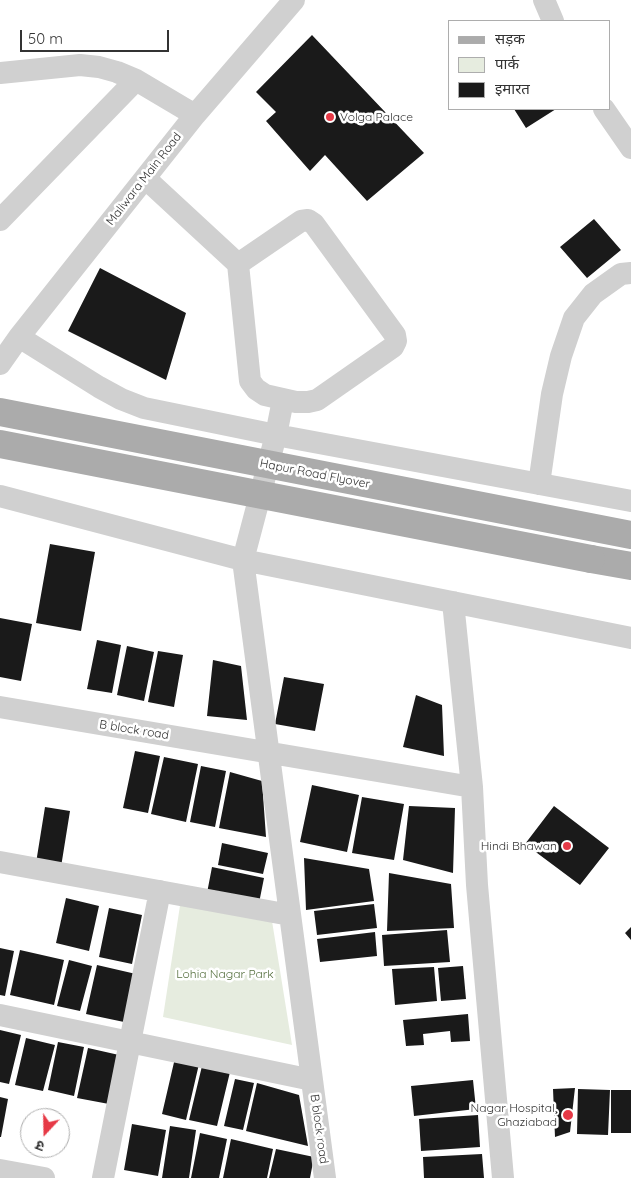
<!DOCTYPE html>
<meta charset="utf-8">
<style>
body{margin:0}
#map{position:relative;width:631px;height:1178px;overflow:hidden;background:#fff;font-family:Quicksand,"Noto Sans Devanagari",sans-serif}
canvas{display:block}
.legend{position:absolute;left:448px;top:20px;width:162px;height:90px;box-sizing:border-box;background:#fff;border:1px solid #adadad;margin:0;padding:6px 9px;list-style:none;font-size:15px;color:#333}
.legend li{display:flex;align-items:center;gap:10px;height:25px}
.legend b{width:25px;border:1px solid #adadad}
.north{position:absolute;left:20px;top:1108px;width:50px;height:50px;box-sizing:border-box;background:#fff;border:1px solid #adadad;border-radius:50%;rotate:201deg;font-size:14px;font-weight:700;line-height:20px;text-align:center;color:#333}
.north::after{content:'';display:block;margin:auto;width:18px;height:22px;background:#e63946;clip-path:polygon(50% 0,100% 100%,50% 72%,0 100%)}
.scale{position:absolute;left:20px;top:30px;width:149px;height:22px;box-sizing:border-box;border:2px solid #333;border-top:0;padding-left:6px;font-size:15px;line-height:18px;white-space:nowrap;color:#333;-webkit-text-stroke:4px #fff;paint-order:stroke}
</style>
<div id="map">
<canvas width="631" height="1178"></canvas>
<ul class="legend">
<li><b style="height:6px;background:#ababab"></b>सड़क</li>
<li><b style="height:14px;background:#e6ecdf"></b>पार्क</li>
<li><b style="height:14px;background:#1a1a1a"></b>इमारत</li>
</ul>
<div class="north">उ</div>
<div class="scale">50 m</div>
</div>
<script>
const ctx = document.querySelector('canvas').getContext('2d');
ctx.lineJoin = 'round';
function paint(path, color) {
  ctx.fillStyle = color;
  ctx.fill(path, 'evenodd');
}
function poly(rows) {
  const path = new Path2D();
  for (const r of rows) {
    path.moveTo(r[0], r[1]);
    for (let i = 2; i < r.length; i += 2) path.lineTo(r[i], r[i + 1]);
  }
  return path;
}
function strokePath(path, color, width, dash) {
  ctx.strokeStyle = color;
  ctx.lineWidth = width;
  ctx.lineCap = dash ? 'butt' : 'round';
  ctx.setLineDash(dash || []);
  ctx.stroke(path);
}
function drawText(font, color, halo, rows, align = 'center') {
  ctx.font = font + ' Quicksand,sans-serif';
  ctx.lineWidth = 5;
  ctx.setLineDash([]);
  ctx.textBaseline = 'middle';
  ctx.strokeStyle = halo;
  ctx.fillStyle = color;
  for (const [text, x, y, turn = 0] of rows) {
    ctx.save();
    ctx.translate(x, y);
    ctx.rotate((+turn || 0) * Math.PI / 180);
    ctx.textAlign = isNaN(turn) ? turn : align;
    if (halo) ctx.strokeText(text, 0, 0);
    ctx.fillText(text, 0, 0);
    ctx.restore();
  }
}
paint(poly([
 [181,899,272,921,292,1045,163,1017]
]), '#e6ecdf');
paint(poly([
 [312,35,424,153,367,201,325,155,310,171,266,121,276,112,256,92],
 [514,109,556,109,526,128],
 [594,219,621,250,587,278,560,247],
 [100,268,186,313,166,380,68,331],
 [50,544,95,552,81,631,36,623],
 [0,618,32,624,21,681,0,677],
 [97,640,121,645,112,693,87,689],
 [127,646,154,652,144,701,117,695],
 [158,651,183,655,174,707,148,702],
 [213,660,241,666,247,720,207,716],
 [284,677,324,684,315,731,275,724],
 [416,695,442,705,444,756,403,747],
 [135,751,160,756,148,813,123,808],
 [164,757,198,764,186,822,151,814],
 [201,766,226,771,215,827,190,822],
 [230,772,262,781,266,837,219,828],
 [312,785,359,795,347,852,300,842],
 [362,797,404,804,394,860,352,853],
 [409,806,455,808,453,873,403,860],
 [554,806,609,848,580,885,525,844],
 [45,807,70,811,61,867,36,863],
 [222,843,268,853,263,874,218,865],
 [304,858,369,869,374,901,306,910],
 [212,867,264,878,259,903,207,893],
 [389,873,451,884,454,928,387,931],
 [66,898,99,906,89,951,56,943],
 [374,904,377,928,317,935,314,911],
 [109,908,142,915,132,964,99,957],
 [631,927,631,940,625,933],
 [447,930,450,962,384,966,382,935],
 [375,932,377,956,320,962,317,939],
 [0,948,14,951,5,996,0,995],
 [20,950,64,960,54,1005,10,995],
 [69,960,92,966,80,1011,57,1006],
 [97,965,136,974,124,1022,86,1014],
 [463,966,466,999,441,1001,438,968],
 [434,967,437,1001,395,1005,392,969],
 [468,1014,470,1041,451,1042,450,1031,423,1034,424,1045,406,1046,403,1020],
 [0,1030,21,1035,9,1084,0,1082],
 [26,1038,55,1045,43,1091,15,1085],
 [58,1042,84,1047,74,1096,48,1090],
 [88,1048,119,1055,109,1104,77,1098],
 [175,1058,199,1064,186,1120,162,1114],
 [202,1066,230,1072,217,1126,189,1120],
 [235,1079,254,1083,243,1130,224,1126],
 [473,1080,476,1109,414,1116,411,1086],
 [257,1083,299,1095,308,1146,246,1131],
 [575,1088,570,1132,555,1137,553,1089],
 [578,1089,610,1090,608,1135,577,1134],
 [611,1090,631,1090,631,1133,611,1133],
 [0,1097,8,1099,1,1137,0,1137],
 [478,1115,480,1147,421,1151,419,1119],
 [132,1124,166,1130,158,1176,124,1170],
 [170,1126,196,1130,189,1178,162,1178],
 [200,1133,227,1139,219,1178,191,1178],
 [231,1139,273,1149,267,1178,223,1178],
 [276,1149,314,1157,310,1178,269,1178],
 [482,1154,484,1178,424,1178,423,1157]
]), '#1a1a1a');
strokePath(poly([
 [544,0,553,21],
 [0,73,80,65,99,67,117,72,136,80,195,115],
 [604,109,631,148],
 [145,178,238,264,250,381,256,389,265,395,296,402,308,402,317,400,393,347,396,341,395,335,314,224,308,220,301,221,238,264],
 [0,220,136,80],
 [19,337,99,387,121,399,144,408,276,435,631,501],
 [0,364,19,337,195,115,294,0],
 [283,400,276,435,243,560,325,1178],
 [539,484,552,394,561,356,574,318,593,294,621,274,631,273],
 [0,496,243,560,631,638],
 [453,602,472,787,477,885,503,1178],
 [0,707,472,787],
 [0,862,290,915],
 [0,1015,312,1080],
 [0,1170,44,1178],
 [103,1178,160,891]
]), '#d0d0d0', 22);
strokePath(poly([
 [591,559,631,566]
]), '#ababab', 28);
strokePath(poly([
 [0,412,631,535],
 [0,444,591,559]
]), '#ababab', 28);
for (const [x, y, r, color] of [
 [330,117,5,"#e63946"],
 [567,846,5,"#e63946"],
 [568,1115,6,"#e63946"]
]) {
  const dot = new Path2D();
  dot.arc(x, y, r, 0, 2 * Math.PI);
  ctx.fillStyle = color;
  ctx.fill(dot);
  strokePath(dot, '#fff', 2);
}
drawText('12px', '#333', '#fff', [
 ["Volga Palace",340,117,"left"],
 ["Hindi Bhawan",557,846],
 ["Nagar Hospital,",557,1108],
 ["Ghaziabad",557,1122]
], 'right');
drawText('12px', '#333', '#fff', [
 ["Maliwara Main Road",144,179,-52],
 ["Hapur Road Flyover",315,474,11],
 ["B block road",134,730,9],
 ["B block road",319,1129,82]
]);
drawText('12px', '#56703f', '#fff', [
 ["Lohia Nagar Park",225,974]
]);
</script>
